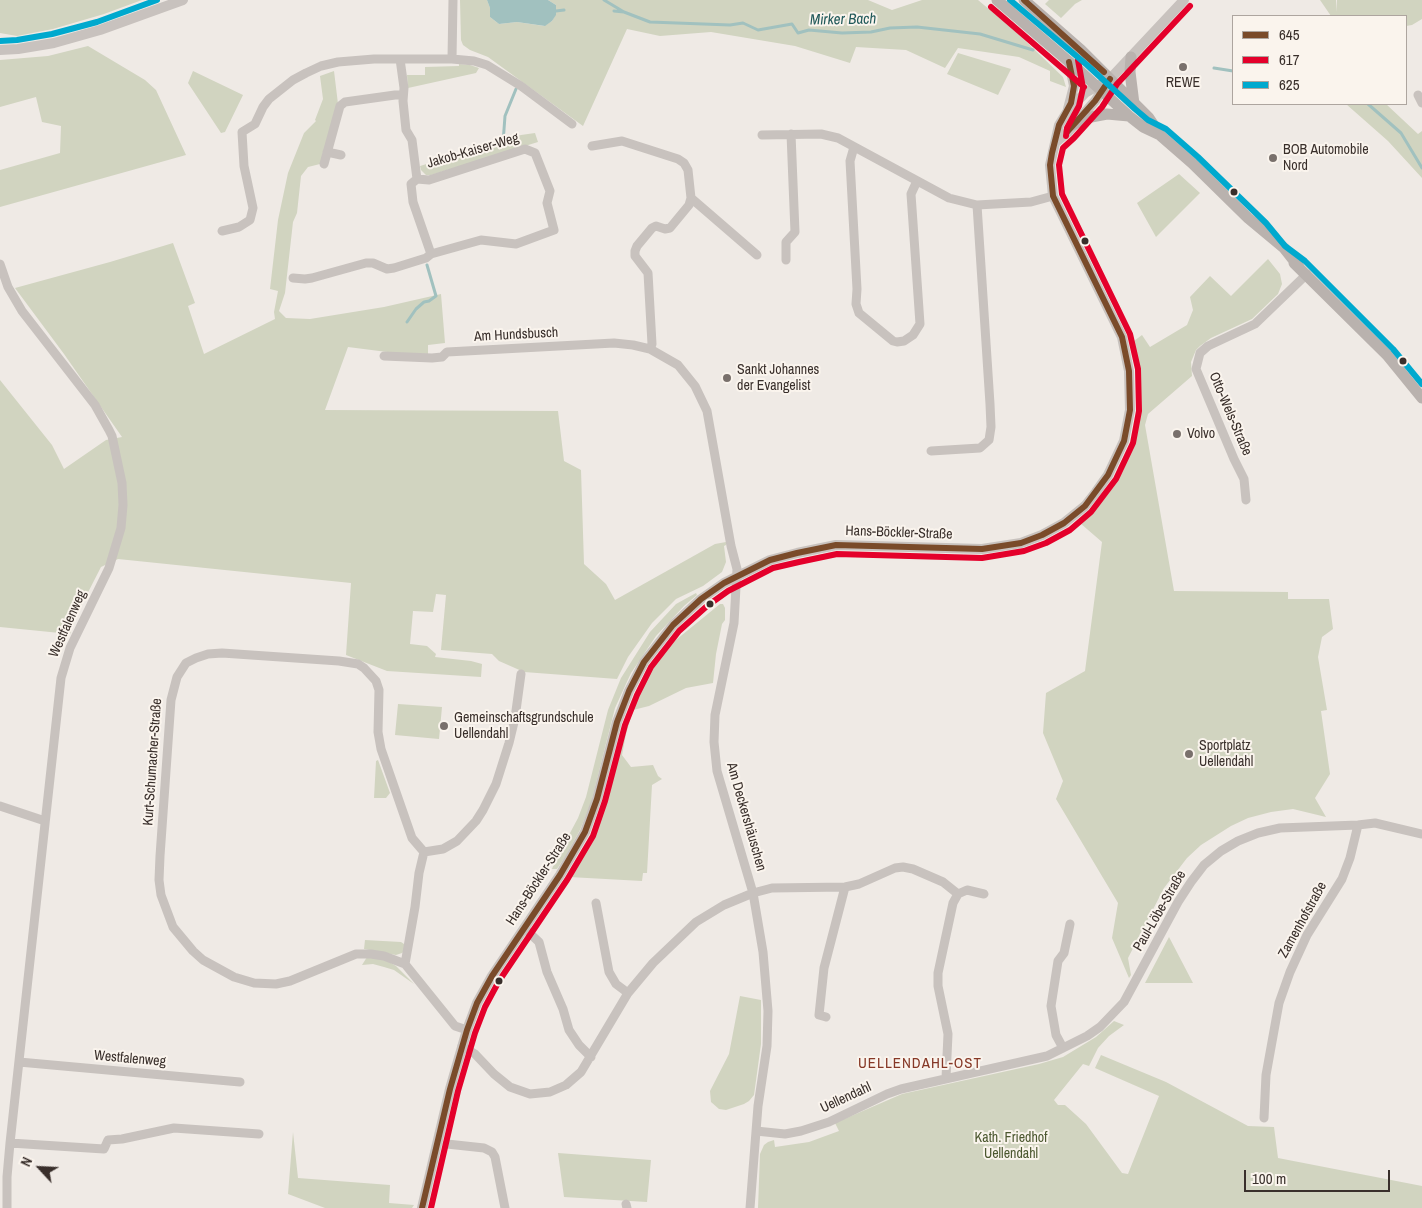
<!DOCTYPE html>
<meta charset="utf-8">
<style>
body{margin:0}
#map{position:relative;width:1422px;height:1208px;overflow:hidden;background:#efeae5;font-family:"Archivo Narrow",sans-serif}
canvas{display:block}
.legend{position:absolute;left:1232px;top:15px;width:175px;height:90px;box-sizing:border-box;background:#faf4ed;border:1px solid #ada59f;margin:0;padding:6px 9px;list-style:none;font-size:15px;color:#392f2b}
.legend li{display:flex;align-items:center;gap:10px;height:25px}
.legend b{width:25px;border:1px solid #ada59f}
.north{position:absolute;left:15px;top:1143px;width:50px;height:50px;-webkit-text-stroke:4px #faf4ed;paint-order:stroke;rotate:295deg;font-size:14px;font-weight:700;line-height:20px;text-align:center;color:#392f2b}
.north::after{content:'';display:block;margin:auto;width:18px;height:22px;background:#392f2b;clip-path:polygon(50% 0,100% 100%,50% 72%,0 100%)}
.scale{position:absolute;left:1244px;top:1170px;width:146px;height:22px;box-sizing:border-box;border:2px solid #392f2b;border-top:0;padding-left:6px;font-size:15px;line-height:18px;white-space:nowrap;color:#392f2b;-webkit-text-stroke:4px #faf4ed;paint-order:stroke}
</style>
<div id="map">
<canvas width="1422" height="1208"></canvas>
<ul class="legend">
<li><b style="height:6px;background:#7a4b2a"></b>645</li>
<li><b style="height:6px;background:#e4002b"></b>617</li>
<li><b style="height:6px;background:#00a9ce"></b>625</li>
</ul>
<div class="north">N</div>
<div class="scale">100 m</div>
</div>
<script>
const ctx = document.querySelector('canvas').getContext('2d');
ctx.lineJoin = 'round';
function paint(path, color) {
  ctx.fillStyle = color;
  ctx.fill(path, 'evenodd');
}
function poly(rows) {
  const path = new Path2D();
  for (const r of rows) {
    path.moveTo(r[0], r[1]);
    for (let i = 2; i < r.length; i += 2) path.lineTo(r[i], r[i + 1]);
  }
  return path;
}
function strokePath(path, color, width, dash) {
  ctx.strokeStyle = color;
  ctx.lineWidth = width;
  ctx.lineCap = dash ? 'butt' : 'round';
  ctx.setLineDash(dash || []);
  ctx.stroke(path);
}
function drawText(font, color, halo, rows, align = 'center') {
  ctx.font = font + ' "Archivo Narrow",sans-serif';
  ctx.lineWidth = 4;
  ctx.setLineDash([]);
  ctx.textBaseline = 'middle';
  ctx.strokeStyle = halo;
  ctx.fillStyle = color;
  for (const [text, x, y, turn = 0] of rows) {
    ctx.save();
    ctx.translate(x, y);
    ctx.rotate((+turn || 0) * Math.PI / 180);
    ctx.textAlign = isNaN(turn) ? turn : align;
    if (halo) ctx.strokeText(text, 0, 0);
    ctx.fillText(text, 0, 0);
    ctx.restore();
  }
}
paint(poly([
 [0,0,142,0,104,14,53,29,17,36,0,33],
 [460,0,487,0,490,8,490,17,499,24,517,22,544,26,552,21,556,14,556,5,548,0,868,0,892,10,922,0,978,0,1015,31,1063,77,1066,87,1050,81,1050,71,1019,57,958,48,945,68,906,50,856,47,850,63,795,46,711,32,660,36,627,29,583,126,488,57,470,50,463,45,461,40],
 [1049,0,1082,0,1075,4,1061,18,1045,4],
 [1320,0,1336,0,1337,12,1337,0,1422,0,1422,19,1412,25,1406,26,1406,16,1331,16],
 [88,46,145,80,156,90,186,155,0,207,0,170,60,153,61,126,42,122,36,97,0,107,0,60,48,56],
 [958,53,1011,69,998,95,947,74],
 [459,64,470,65,479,68,476,73,408,88,407,75,425,75,425,67,459,66],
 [193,71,243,95,225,132,221,133,188,83],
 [334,71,338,104,320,164,308,167,301,176,297,213,293,222,285,293,279,311,286,318,310,319,384,307,441,294,445,343,428,345,428,354,395,353,348,347,325,410,558,411,564,461,581,470,584,564,606,584,615,600,715,544,726,542,726,545,724,546,726,562,722,572,703,586,676,599,652,623,628,657,617,679,524,672,499,661,492,654,441,650,446,595,436,594,433,612,413,611,410,644,427,646,436,654,435,657,471,661,482,664,481,677,387,671,346,655,351,583,118,559,101,567,80,608,70,634,0,627,0,380,52,445,64,469,106,440,122,437,64,354,15,288,110,262,173,243,195,303,188,306,204,354,275,319,274,312,278,291,270,289,278,220,288,173,304,133,316,121,315,120,323,99,320,76],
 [1346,104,1386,104,1418,134,1422,131,1422,178,1388,141],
 [535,133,538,142,431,175,426,175,421,170,420,166,521,135],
 [1179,174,1200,193,1156,237,1137,203],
 [1268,259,1280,274,1282,284,1278,294,1252,319,1211,338,1200,346,1196,350,1191,362,1192,376,1148,414,1145,425,1174,591,1288,592,1288,599,1329,599,1333,629,1322,637,1318,657,1327,710,1321,711,1330,774,1315,798,1326,817,1293,809,1271,812,1248,818,1231,826,1201,845,1187,858,1164,888,1128,958,1131,975,1129,978,1112,938,1118,903,1056,799,1063,781,1043,733,1046,693,1085,671,1102,542,1080,523,1096,507,1108,494,1123,471,1133,444,1139,424,1141,397,1140,374,1134,341,1142,335,1150,347,1187,325,1193,310,1190,297,1210,276,1231,296],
 [696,593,697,595,684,606,656,636,631,673,615,708,591,803,580,830,565,857,557,869,552,869,555,861,578,818,586,797,608,710,621,678,650,632,676,604],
 [720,604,723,604,725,608,725,620,722,624,716,654,713,683,686,688,649,706,633,710,626,734,622,755,631,767,653,765,658,776,662,779,652,785,647,873,643,873,642,881,569,877,589,843,606,804,626,720,647,675,666,648],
 [398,704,442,707,439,739,395,735],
 [378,760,390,793,386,798,374,798,376,761],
 [1169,937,1193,983,1145,983],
 [365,940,401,942,404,944,405,951,402,953,396,955,364,949],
 [367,957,386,960,396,966,414,984,394,970,384,967,373,964,362,965],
 [740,996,761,1000,761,1044,754,1095,749,1101,744,1104,726,1110,719,1109,711,1102,710,1091,729,1054],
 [1114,1021,1124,1025,1109,1036,1098,1048,1089,1066,1083,1064,1054,1100,1058,1105,1065,1105,1086,1124,1122,1173,1128,1174,1159,1096,1095,1068,1101,1055,1166,1082,1248,1126,1274,1127,1278,1158,1422,1186,1422,1208,758,1208,760,1154,764,1145,768,1142,774,1140,775,1147,809,1142,839,1131,835,1123,902,1094,1039,1064,1063,1057,1096,1037],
 [293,1132,298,1178,390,1185,389,1203,414,1205,412,1208,325,1208,288,1194],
 [558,1153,651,1160,647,1202,564,1197]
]), '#d1d4c0');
paint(poly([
 [487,0,548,0,556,5,556,15,552,21,545,26,517,22,499,24,490,17,490,8]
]), '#a1c1bf');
strokePath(poly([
 [604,0,624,12,650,22,730,25,743,23,758,30,792,24,798,33,809,30,842,33,871,32,890,28,917,27,980,34,1033,50],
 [556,11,564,10],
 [614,11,624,12],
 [1214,68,1233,71],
 [1368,104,1401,133,1422,168],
 [503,143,505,116,516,89],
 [407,322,416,309,424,302,429,301,436,296,427,265]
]), '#a1c1bf', 3);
strokePath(poly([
 [400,59,404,88,403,101,406,130,412,140,417,179],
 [452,59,474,61,487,65,521,86,572,124],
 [1418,95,1422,103],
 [762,135,821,134,838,138,949,198,977,205,1031,202,1053,196],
 [592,146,622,141,678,159,684,163,688,170,691,198,689,205,670,228,665,229,656,226,652,228,637,246,635,251,635,256,648,273,652,344,650,349],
 [854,147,850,161,857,289,856,304,859,313,893,341,897,342,904,341,913,335,920,324,911,194,917,181],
 [327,152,341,155],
 [324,164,340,106,345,102,395,95,403,95],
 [691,198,757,255],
 [222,231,239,227,250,220,253,208,244,166,242,132,255,124,263,107,269,99,293,80,306,73,321,66,338,62,374,59,452,59,453,0],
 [786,260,786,242,795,232,791,134],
 [0,264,8,287,22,311,95,405,109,430,112,436,122,483,123,505,121,528,109,568,70,648,61,678,10,1143,7,1177,7,1208],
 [293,278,305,279,312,278,366,263,373,263,387,269,394,268,426,258,431,254,413,202,411,184,417,179,429,180,525,149,535,153,550,191,547,203,554,230,516,244,481,240,431,254],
 [384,356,432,358,442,357,447,352,614,343,633,345,650,349,678,365,695,386,707,411,731,546,737,569,734,623,715,715,714,742,717,771,753,893,763,952,768,1011,767,1046,758,1106,750,1208],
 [931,451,980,448,989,440,991,427,990,404,977,205],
 [1246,500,1244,479,1234,459,1196,369,1200,353,1208,346,1255,324,1307,274],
 [0,806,45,821],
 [424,852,443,849,457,841,476,821,483,810,496,784,509,743,515,718,521,674],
 [596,903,609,972,616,984,628,993],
 [524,928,539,942,547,972,563,1009,569,1030,579,1045,591,1057],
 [405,964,384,956,371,954,356,954,290,981,276,984,254,983,234,977,203,960,193,951,173,927,161,895,159,880,160,856,171,700,177,677,186,663,196,658,208,654,222,653,339,661,358,664,364,668,376,681,379,690,378,732,381,749,412,838,424,852,419,873,415,907,405,964,455,1026,467,1030],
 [826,1017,819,1015,824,968,845,887],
 [462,1046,475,1054,494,1074,510,1087,530,1094,550,1092,566,1085,581,1072,628,993,653,963,696,922,724,905,753,893,772,888,845,887,859,884,895,868,903,867,913,869,943,882,958,894],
 [1063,1048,1056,1035,1051,1006,1058,961,1064,953,1070,924],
 [19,1062,240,1082],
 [946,1078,948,1034,938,986,938,973,953,903,958,894,967,890,984,894],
 [1264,1118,1266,1075,1279,1003,1290,972,1307,935,1342,879,1350,858,1358,825],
 [756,1131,785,1134,801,1131,829,1122,887,1094,901,1089,1047,1056,1087,1036,1100,1027,1124,1002,1178,902,1191,882,1204,865,1221,851,1238,841,1258,833,1280,828,1358,825,1375,823,1422,834],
 [10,1143,104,1149,108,1140,122,1139,174,1128,259,1134],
 [447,1144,484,1148,492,1152,495,1157,505,1208],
 [626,1204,627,1208]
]), '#c8c2be', 9);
strokePath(poly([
 [0,50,18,49,54,43,100,30,183,0],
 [1068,109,1074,86,1069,62],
 [1055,143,1068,132,1095,101,1110,79,1184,0],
 [422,1208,450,1089,467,1030,477,1003,492,976,560,875,585,832,597,799,617,722,629,691,644,662,673,625,701,599,724,583,770,560,797,553,836,545,982,549,1021,543,1042,535,1064,523,1085,506,1096,492,1108,475,1124,441,1130,410,1129,371,1122,337,1053,196,1050,165,1059,125,1067,112,1085,93,1110,79]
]), '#c8c2be', 10);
strokePath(poly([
 [997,0,1081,72,1129,116,1143,127,1160,135],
 [1024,0,1081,50,1149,118,1161,136,1192,163,1248,218,1284,248,1299,267],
 [1131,57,1130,72,1134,104],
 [1073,125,1086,118,1107,114,1129,116],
 [1294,263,1387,355,1422,398]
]), '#b9b2ae', 11);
strokePath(poly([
 [1024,0,1104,72],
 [1067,132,1095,101,1110,79],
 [422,1208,450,1089,467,1030,477,1003,492,976,560,875,585,832,597,799,617,722,629,691,644,662,673,625,701,599,724,583,770,560,797,553,836,545,982,549,1021,543,1042,535,1064,523,1085,506,1108,475,1124,441,1130,410,1129,371,1122,337,1053,196,1050,165,1052,153,1059,125,1071,103,1074,86,1069,62]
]), '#7a4b2a', 6);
strokePath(poly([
 [991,7,1084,87],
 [1066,136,1067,128,1079,106,1083,88,1078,60],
 [431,1208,458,1091,475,1033,485,1007,499,981,567,880,593,836,605,801,625,725,637,695,651,667,679,631,707,606,728,591,773,568,799,562,837,554,982,558,1024,551,1046,543,1070,530,1091,512,1116,479,1133,443,1139,411,1138,369,1130,334,1062,194,1059,165,1063,148,1074,138,1102,107,1117,84,1190,6]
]), '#e4002b', 6);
strokePath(poly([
 [1010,0,1087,65,1135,109,1148,120,1166,129,1198,157,1266,223,1285,246,1305,261,1393,349,1422,384],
 [0,41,17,40,52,34,97,22,157,0]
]), '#00a9ce', 6);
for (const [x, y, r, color] of [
 [1183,67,5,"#79706c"],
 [1273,158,5,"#79706c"],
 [1234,192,4.5,"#392f2b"],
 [1085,241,4.5,"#392f2b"],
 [1403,361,4.5,"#392f2b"],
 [727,378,5,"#79706c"],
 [1177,434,5,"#79706c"],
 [710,604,4.5,"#392f2b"],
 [444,726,5,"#79706c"],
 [1189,754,5,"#79706c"],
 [499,981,4.5,"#392f2b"]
]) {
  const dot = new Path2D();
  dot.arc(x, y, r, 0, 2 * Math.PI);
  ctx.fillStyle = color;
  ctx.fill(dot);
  strokePath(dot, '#faf4ed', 2);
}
drawText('14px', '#392f2b', '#faf4ed', [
 ["REWE",1183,83,"center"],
 ["BOB Automobile",1283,150],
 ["Nord",1283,166],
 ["Sankt Johannes",737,370],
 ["der Evangelist",737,386],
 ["Volvo",1187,434],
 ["Gemeinschaftsgrundschule",454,718],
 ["Uellendahl",454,734],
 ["Sportplatz",1199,746],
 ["Uellendahl",1199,762]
], 'left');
drawText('14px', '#392f2b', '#faf4ed', [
 ["Jakob-Kaiser-Weg",473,151,-16],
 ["Am Hundsbusch",516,335,-3],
 ["Otto-Wels-Straße",1230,414,67],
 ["Hans-Böckler-Straße",899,533,2],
 ["Westfalenweg",68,624,-66],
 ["Kurt-Schumacher-Straße",153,762,-86],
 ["Am Deckershäuschen",746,817,74],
 ["Hans-Böckler-Straße",539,879,-57],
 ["Paul-Löbe-Straße",1160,911,-60],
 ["Zamenhofstraße",1303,920,-61],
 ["Westfalenweg",130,1059,5],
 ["Uellendahl",846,1098,-25]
]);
drawText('14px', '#4b572f', '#faf4ed', [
 ["Kath. Friedhof",1011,1138],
 ["Uellendahl",1011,1154]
]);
drawText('italic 15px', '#21595a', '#faf4ed', [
 ["Mirker Bach",843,20,-1]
]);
ctx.letterSpacing = '1px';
drawText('15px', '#863826', '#faf4ed', [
 ["UELLENDAHL-OST",920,1064]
]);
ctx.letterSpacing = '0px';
</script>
